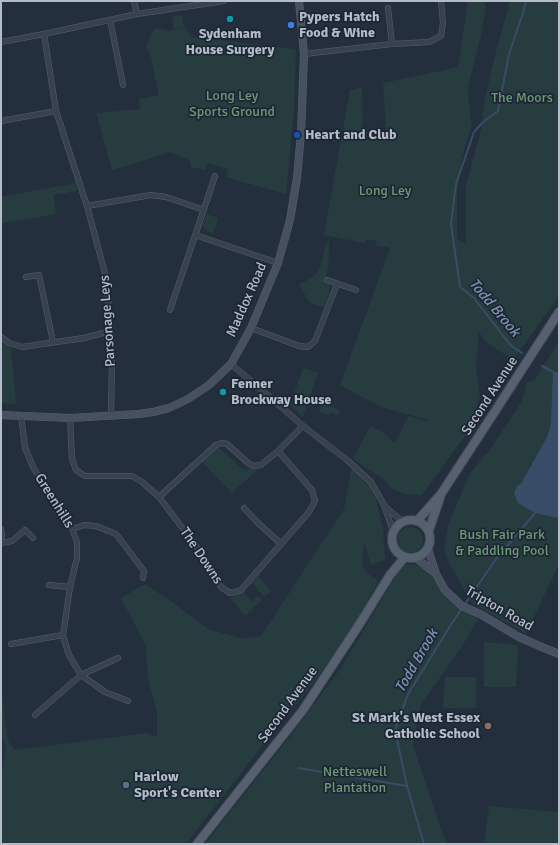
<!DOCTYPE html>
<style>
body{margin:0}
#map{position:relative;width:560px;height:845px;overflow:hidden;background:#242f3e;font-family:Signika,sans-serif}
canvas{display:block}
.frame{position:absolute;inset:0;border:2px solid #b4bcc9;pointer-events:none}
</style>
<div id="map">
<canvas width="560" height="845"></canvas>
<div class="frame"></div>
</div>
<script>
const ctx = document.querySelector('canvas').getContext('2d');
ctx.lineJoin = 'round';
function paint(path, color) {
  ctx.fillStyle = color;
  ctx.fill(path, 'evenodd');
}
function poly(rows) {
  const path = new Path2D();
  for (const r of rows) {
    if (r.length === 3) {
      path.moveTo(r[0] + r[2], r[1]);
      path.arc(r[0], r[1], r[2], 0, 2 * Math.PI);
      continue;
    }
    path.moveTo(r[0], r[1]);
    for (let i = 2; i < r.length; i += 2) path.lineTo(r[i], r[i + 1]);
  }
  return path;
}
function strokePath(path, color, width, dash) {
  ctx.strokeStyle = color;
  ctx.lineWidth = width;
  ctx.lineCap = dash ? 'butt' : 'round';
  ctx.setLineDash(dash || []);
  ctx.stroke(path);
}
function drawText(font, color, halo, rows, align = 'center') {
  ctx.font = font + ' Signika,sans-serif';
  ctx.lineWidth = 3.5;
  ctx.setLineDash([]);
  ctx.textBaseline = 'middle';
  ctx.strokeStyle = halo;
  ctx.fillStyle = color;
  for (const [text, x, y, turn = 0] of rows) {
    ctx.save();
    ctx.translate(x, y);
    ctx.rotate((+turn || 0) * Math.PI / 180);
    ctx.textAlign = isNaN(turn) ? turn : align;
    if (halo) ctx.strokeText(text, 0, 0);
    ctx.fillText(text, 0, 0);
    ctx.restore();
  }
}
paint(poly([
 [468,1,483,1,486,7,480,40,468,88,470,117,472,125,462,157,457,193,457,239,466,243,466,185,481,130,485,97,497,48,510,1,559,1,559,295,555,302,513,360,485,341,479,332,476,367,480,398,471,423,464,432,467,433,421,496,418,495,404,494,393,489,383,479,353,459,370,426,383,432,395,443,408,416,430,422,429,420,381,407,340,385,390,248,376,245,377,241,367,239,365,243,324,235,350,90,362,87,363,140,387,140,383,83,458,67],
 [182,15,184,26,174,29,172,17],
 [185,26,191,37,296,49,294,109,286,194,226,177,228,169,209,163,205,170,191,167,190,161,171,152,112,170,96,113,141,109,138,99,159,95,150,54,146,48,151,34,156,28,170,31],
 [76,183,77,191,54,195,56,214,1,223,1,197],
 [207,214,218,218,213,234,208,231,204,227,203,224],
 [329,240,329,249,328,268,324,281,331,286,324,307,310,303,299,285,317,274,322,261,325,246],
 [1,341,4,344,11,347,16,404,1,403],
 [559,341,559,564,526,634,473,604,450,565,444,550,448,528,447,528,469,475,484,456,487,454,521,403,527,382,534,381,543,367,542,366,546,362],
 [303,368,318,373,303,417,290,405],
 [322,403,340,410,338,415,330,412,329,415,319,412],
 [218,447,245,471,248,468,257,470,232,493,202,462],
 [352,465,368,482,376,498,383,528,385,560,371,565,364,543,362,565,367,573,378,581,348,636,314,682,252,759,186,844,1,844,2,772,6,748,1,736,1,686,8,741,15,750,147,733,157,737,157,712,148,679,146,646,121,598,145,584,174,603,208,629,244,639,261,636,344,509],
 [410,540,13],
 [414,564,426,570,445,590,462,606,478,619,463,645,420,706,413,746,444,837,448,844,205,844,292,734,343,665,397,574,406,565],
 [258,576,271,591,264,597,252,583],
 [242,590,252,601,258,596,262,600,245,616,231,599],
 [484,642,518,645,516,687,484,687],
 [445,677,476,677,476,708,443,708],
 [489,806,559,812,559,844,484,844]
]), '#263c3f');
paint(poly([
 [553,372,559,372,559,517,558,518,535,513,518,503,514,493,517,486,521,484,547,437,551,424]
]), '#394c67');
strokePath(poly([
 [522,353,511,346,474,298,460,287,451,224,456,184,474,132,483,122,498,111,509,54,523,13,526,1],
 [542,366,553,372],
 [298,768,407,786],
 [424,844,407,786,395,730,408,694,452,623,496,559,535,513]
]), '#394c67', 2);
const street = poly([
 [134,1,137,14],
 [388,8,392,44],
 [110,20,123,85],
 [44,34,56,111,87,206,106,277,111,331,112,360,111,415],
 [1,42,44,34,137,14,224,1],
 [304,54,392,44,429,42,441,36,443,23,441,1],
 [1,121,56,111],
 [87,206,151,195,166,197,204,210],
 [195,235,278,263],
 [26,277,39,275,53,342],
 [327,280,356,290],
 [170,310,215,176],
 [251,328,299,346,308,347,315,341,337,284],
 [1,337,9,343,22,347,84,338,111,331],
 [231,364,264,392,303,426,347,460,371,482,384,505,393,531],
 [21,415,25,448,34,469,72,529,77,542,77,558,70,587,63,636,69,655,81,675,105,692,128,701],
 [70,418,72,459,76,470,85,476,132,476,142,482,159,497,199,550,221,587,230,593,235,592,241,590,254,575,309,512,315,501,312,490,278,451],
 [159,497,216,445,222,443,227,444,248,463,253,466,261,465,278,451,303,426],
 [384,506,402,521],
 [244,508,258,523,281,544],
 [1,529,2,536,1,538],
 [72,529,84,525,96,526,116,534,144,571,143,578],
 [1,543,12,541,25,530,33,538],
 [49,585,70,587],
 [11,644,63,635],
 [35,715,81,675,118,658]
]);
const secondary = poly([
 [1,415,70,418,139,414,153,412,169,408,188,399,209,385,231,364,251,328,278,263,290,220,297,178,301,134,304,54,299,1],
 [428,549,436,574,445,590,462,606,480,614,519,637,544,648,559,654],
 [416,558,435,573]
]);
const primary = poly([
 [411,539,19],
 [418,520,441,494,490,419,559,312],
 [429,530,440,498],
 [197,844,303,710,357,628,390,575,405,557]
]);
strokePath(street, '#565f6c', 6);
strokePath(secondary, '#565f6c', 8);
strokePath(primary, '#414a57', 10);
strokePath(street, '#38414e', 5);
strokePath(secondary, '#465061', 7);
strokePath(primary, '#56606e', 8);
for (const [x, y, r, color] of [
 [230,19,4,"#0f9aa8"],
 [291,25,4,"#3f7fe0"],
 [297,135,4,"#1a4fb4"],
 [223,392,4,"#0f9aa8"],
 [488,726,4,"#8d6e63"],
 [126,785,4,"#5c6f8a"]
]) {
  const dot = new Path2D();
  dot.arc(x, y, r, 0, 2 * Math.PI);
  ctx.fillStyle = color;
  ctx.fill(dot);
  strokePath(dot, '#1d2633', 1.5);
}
drawText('bold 14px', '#b4bcc9', '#1d2633', [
 ["Pypers Hatch",299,17],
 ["Food & Wine",299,33],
 ["Sydenham",230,34,"center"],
 ["House Surgery",230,50,"center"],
 ["Heart and Club",305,135],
 ["Fenner",231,384],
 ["Brockway House",231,400],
 ["St Mark's West Essex",480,718,"right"],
 ["Catholic School",480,734,"right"],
 ["Harlow",134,777],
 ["Sport's Center",134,793]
], 'left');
drawText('14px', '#6b9a76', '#1d2633', [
 ["Long Ley",232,96],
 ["Sports Ground",232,112],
 ["The Moors",522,98],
 ["Long Ley",385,191],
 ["Bush Fair Park",502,535],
 ["& Paddling Pool",502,551],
 ["Netteswell",355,772],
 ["Plantation",355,788]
]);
drawText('14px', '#b4bcc9', '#1d2633', [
 ["Maddox Road",247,300,-66],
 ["Parsonage Leys",108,321,-94],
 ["Second Avenue",490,396,-57],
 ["Greenhills",54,501,58],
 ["The Downs",201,556,56],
 ["Tripton Road",499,609,30],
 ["Second Avenue",288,705,-54]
]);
drawText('italic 15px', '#7c92b1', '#1d2633', [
 ["Todd Brook",494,308,50],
 ["Todd Brook",417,661,-60]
]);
</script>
